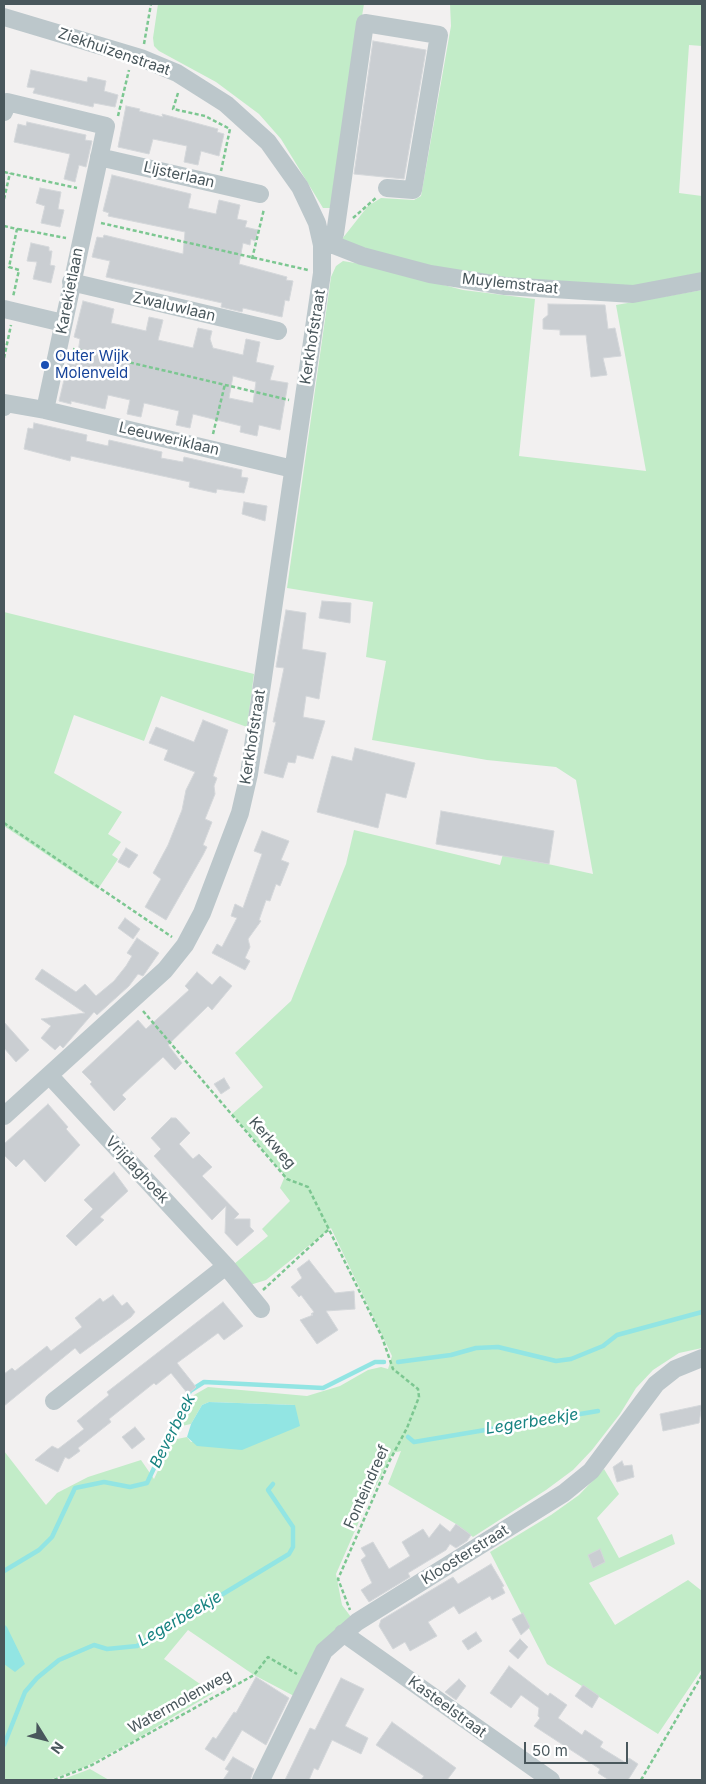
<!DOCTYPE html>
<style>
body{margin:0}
#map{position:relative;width:706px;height:1784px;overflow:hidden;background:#f2f0f0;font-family:Inter,sans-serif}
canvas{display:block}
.frame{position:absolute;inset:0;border:5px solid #49575c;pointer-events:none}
.north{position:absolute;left:20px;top:1714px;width:50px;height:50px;-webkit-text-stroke:4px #fff;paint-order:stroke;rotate:126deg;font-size:14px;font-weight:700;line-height:20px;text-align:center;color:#49575c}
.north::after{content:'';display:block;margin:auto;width:18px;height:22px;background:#49575c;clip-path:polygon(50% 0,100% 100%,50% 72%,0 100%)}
.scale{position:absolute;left:524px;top:1742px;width:104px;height:22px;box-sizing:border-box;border:2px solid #49575c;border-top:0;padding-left:6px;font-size:15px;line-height:18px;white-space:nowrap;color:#49575c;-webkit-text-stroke:4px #fff;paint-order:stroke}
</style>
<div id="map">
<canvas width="706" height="1784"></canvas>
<div class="frame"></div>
<div class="north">N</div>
<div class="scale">50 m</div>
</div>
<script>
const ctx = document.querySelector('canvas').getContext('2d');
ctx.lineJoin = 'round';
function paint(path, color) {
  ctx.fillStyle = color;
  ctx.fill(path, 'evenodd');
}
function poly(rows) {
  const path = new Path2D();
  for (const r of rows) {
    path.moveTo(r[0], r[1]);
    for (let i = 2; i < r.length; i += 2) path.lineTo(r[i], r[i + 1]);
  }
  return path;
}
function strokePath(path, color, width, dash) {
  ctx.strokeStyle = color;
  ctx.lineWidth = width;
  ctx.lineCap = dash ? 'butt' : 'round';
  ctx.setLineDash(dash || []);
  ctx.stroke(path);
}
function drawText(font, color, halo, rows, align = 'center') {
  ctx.font = font + ' Inter,sans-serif';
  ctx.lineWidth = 5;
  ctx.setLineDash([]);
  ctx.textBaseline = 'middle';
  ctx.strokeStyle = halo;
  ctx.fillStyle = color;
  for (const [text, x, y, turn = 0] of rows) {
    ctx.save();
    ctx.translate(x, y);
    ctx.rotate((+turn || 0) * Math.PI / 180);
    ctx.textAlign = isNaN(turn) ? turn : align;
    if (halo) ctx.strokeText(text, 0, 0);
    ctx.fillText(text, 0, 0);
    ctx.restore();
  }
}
paint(poly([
 [158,4,364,4,330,208,323,208,281,139,259,114,216,82,159,51,154,46,153,38],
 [450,4,702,4,702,46,689,45,679,193,702,196,702,275,628,288,492,279,373,253,342,239,368,206,381,198,414,200,421,196,451,26],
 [343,261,367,265,463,290,535,299,519,456,646,471,616,305,702,290,702,1348,679,1353,653,1370,636,1388,620,1414,592,1450,573,1470,546,1490,473,1537,456,1524,388,1484,401,1451,393,1453,368,1501,336,1574,342,1605,351,1617,294,1696,254,1675,188,1630,164,1659,213,1693,138,1738,85,1767,49,1780,4,1780,4,1451,46,1505,57,1493,88,1477,141,1460,154,1479,172,1440,187,1437,191,1442,295,1405,209,1402,202,1405,191,1424,177,1427,186,1405,194,1395,208,1387,307,1396,340,1386,368,1370,381,1367,388,1369,392,1356,331,1228,266,1280,250,1285,234,1264,268,1236,262,1229,290,1201,280,1188,285,1176,232,1114,263,1087,235,1053,291,1001,346,864,354,830,500,865,503,854,593,874,576,780,556,767,487,760,372,740,386,661,366,657,373,602,287,588,331,277,336,266],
 [4,612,254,674,247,727,161,696,144,741,74,715,54,773,122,812,108,834,121,842,112,855,118,859,98,889,4,826],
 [604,1469,619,1494,597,1518,619,1558,672,1534,675,1544,589,1583,615,1625,688,1580,702,1591,702,1669,658,1734,547,1664,490,1552,551,1515,579,1495],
 [90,1769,109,1780,61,1780]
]), '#c2ecc8');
paint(poly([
 [209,1402,295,1405,300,1426,242,1450,197,1446,187,1437,191,1424,202,1405],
 [4,1624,7,1627,25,1664,15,1672,4,1664]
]), '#92e5e3');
strokePath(poly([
 [398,1362,451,1355,476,1348,498,1347,556,1361,571,1359,603,1346,617,1335,702,1312],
 [408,1437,414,1442,598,1411],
 [4,1571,39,1550,52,1537,75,1488,104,1482,130,1487,147,1483,190,1391,204,1382,323,1388,375,1362,384,1362],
 [4,1745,25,1692,37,1678,59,1660,94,1645,107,1649,137,1646,289,1554,293,1547,293,1527,268,1490,273,1484]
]), '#92e5e3', 4.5);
const building = poly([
 [373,41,426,50,404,179,354,174,373,41],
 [31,70,87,82,88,77,106,81,104,91,118,95,115,107,94,103,93,107,33,93,35,88,27,87,31,70],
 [126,106,140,109,139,111,163,117,162,114,218,129,217,132,224,134,219,156,201,151,198,165,184,162,187,146,153,139,149,154,118,147,126,106],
 [27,122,86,135,85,140,92,141,86,167,79,165,75,182,64,179,70,154,14,142,18,124,26,126,27,122],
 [112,175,191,194,188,208,216,214,219,200,240,205,237,219,247,221,245,227,258,230,255,241,251,239,250,245,243,243,239,264,287,277,286,280,293,281,289,301,285,300,282,317,243,308,242,312,221,307,222,303,106,277,110,261,92,257,97,237,103,238,104,235,183,254,185,232,108,216,109,213,103,211,112,175],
 [40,188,61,192,58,209,64,210,60,227,41,223,45,206,36,203,40,188],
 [31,243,49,247,49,251,52,251,50,265,55,266,51,283,33,279,37,262,27,261,31,243],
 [83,301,114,309,111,323,146,331,149,317,163,320,158,340,193,348,198,328,212,331,210,339,213,348,243,355,246,339,260,342,256,362,274,366,270,380,288,383,280,430,259,425,257,436,240,432,241,426,193,414,190,428,176,425,179,411,144,403,141,417,127,414,130,400,108,395,105,409,71,401,71,404,59,401,68,363,75,365,78,352,80,339,74,337,83,301],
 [233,376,256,382,253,403,229,398,233,376],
 [548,304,605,305,608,329,615,328,621,356,603,358,607,375,591,377,586,335,560,335,560,330,543,329,543,319,548,315,548,304],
 [34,423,87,435,86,441,108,446,109,440,162,452,161,458,183,462,184,457,242,470,241,477,248,478,244,493,217,489,216,493,189,487,190,482,71,456,70,461,24,449,28,428,33,429,34,423],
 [244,502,267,506,265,521,242,514,244,502],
 [322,601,351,603,350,623,319,618,322,601],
 [286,610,306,613,302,649,326,653,319,699,306,696,303,717,325,721,313,759,297,755,295,763,288,762,283,778,264,773,276,722,273,722,284,668,276,667,286,610],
 [203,720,228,730,213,776,217,778,214,786,215,794,205,819,212,822,203,845,207,847,203,855,166,920,145,907,161,879,153,873,168,845,182,810,186,790,195,772,164,760,168,750,149,743,156,727,194,742,203,720],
 [355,748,415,763,406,798,386,793,378,828,317,812,332,756,352,761,355,748],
 [441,811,554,831,549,864,436,844,441,811],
 [262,831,289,841,281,860,289,863,280,886,276,884,270,901,266,900,259,920,261,921,248,939,250,947,245,958,250,961,245,970,212,953,217,944,222,947,237,918,231,916,235,904,243,908,262,854,254,851,262,831],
 [126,848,138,855,129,868,118,862,126,848],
 [125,918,140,929,133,939,118,928,125,918],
 [137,938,159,953,143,976,138,974,129,986,97,1015,94,1012,63,1048,60,1045,55,1050,41,1038,51,1026,41,1019,85,1013,35,979,42,969,76,992,85,984,96,996,114,981,126,966,132,956,127,953,137,938],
 [197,972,212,985,220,976,232,986,212,1010,208,1006,168,1045,182,1063,175,1070,163,1057,122,1095,126,1099,114,1111,90,1084,92,1082,82,1072,138,1020,146,1029,189,990,185,986,197,972],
 [4,1022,29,1050,16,1062,4,1048,4,1022],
 [224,1078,230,1088,221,1094,214,1084,224,1078],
 [48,1104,68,1127,66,1129,80,1145,45,1182,24,1159,16,1167,4,1155,4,1144,48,1104],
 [171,1118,176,1118,190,1133,179,1144,193,1159,199,1154,212,1167,202,1176,239,1214,234,1219,250,1219,250,1227,254,1231,237,1246,225,1233,226,1206,212,1220,154,1156,161,1149,151,1138,171,1118],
 [114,1172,128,1191,100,1217,104,1220,76,1246,66,1236,93,1209,84,1200,114,1172],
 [309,1260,335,1293,354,1291,355,1309,326,1311,338,1330,317,1344,300,1320,313,1315,311,1314,314,1312,301,1295,299,1297,291,1287,302,1278,297,1269,309,1260],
 [113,1295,122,1306,127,1302,135,1312,131,1317,80,1354,75,1348,4,1406,4,1374,12,1368,15,1371,47,1346,51,1351,82,1327,75,1318,100,1298,103,1302,113,1295],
 [223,1302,243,1326,224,1340,218,1333,177,1363,196,1387,188,1394,171,1373,156,1385,154,1383,109,1419,111,1422,78,1448,80,1451,69,1459,65,1457,58,1472,35,1460,52,1446,58,1449,84,1429,77,1421,109,1395,107,1392,223,1302],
 [702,1405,699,1423,663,1431,660,1414,702,1405],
 [135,1427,145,1439,132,1449,122,1437,135,1427],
 [622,1461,624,1466,632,1465,634,1477,617,1482,613,1467,622,1461],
 [440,1524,450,1532,456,1524,471,1535,467,1541,456,1548,450,1544,446,1550,408,1573,410,1577,369,1602,361,1590,372,1583,361,1560,366,1556,361,1548,373,1542,389,1569,410,1556,402,1542,423,1529,429,1538,440,1524],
 [600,1549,605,1562,593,1568,588,1555,600,1549],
 [491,1564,504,1586,502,1587,505,1593,492,1600,490,1596,459,1614,454,1606,428,1622,437,1636,410,1651,405,1642,393,1649,379,1626,381,1620,453,1577,458,1584,491,1564],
 [523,1613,530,1627,521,1635,512,1619,523,1613],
 [476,1632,482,1641,468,1650,462,1641,476,1632],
 [520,1639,528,1647,518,1659,509,1651,520,1639],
 [509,1666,548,1696,550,1693,567,1705,558,1718,582,1735,585,1730,603,1742,600,1747,626,1763,629,1758,638,1764,628,1780,609,1780,598,1773,600,1769,534,1726,540,1718,538,1716,539,1708,521,1695,511,1708,490,1693,509,1666],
 [256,1677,289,1698,266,1745,242,1730,224,1761,205,1749,213,1737,216,1739,234,1712,236,1713,256,1677],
 [341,1678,364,1689,345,1726,368,1738,361,1754,332,1740,318,1770,314,1768,309,1780,285,1780,310,1728,315,1730,341,1678],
 [459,1679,466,1686,456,1700,445,1692,459,1679],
 [583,1685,599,1696,592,1708,575,1696,583,1685],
 [392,1722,456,1768,447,1780,421,1780,424,1776,376,1745,392,1722],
 [233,1757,254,1769,250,1780,223,1780,229,1771,225,1769,233,1757]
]);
paint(building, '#caced2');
strokePath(building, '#d4d7da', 1);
strokePath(poly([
 [144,44,151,4],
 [178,93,173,109,205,116,230,129,221,171],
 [118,116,129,70],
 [4,172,77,188],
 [4,199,10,173],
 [353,218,377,197],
 [101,223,308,270],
 [4,226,17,229,9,267,19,270,13,297],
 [18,229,66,238],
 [252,259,264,209],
 [73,349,289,400],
 [4,358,11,325],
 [213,434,225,384],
 [4,823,172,937],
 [143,1011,287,1179,308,1187,382,1337,393,1369,418,1389,419,1397,407,1428,389,1462,338,1579,350,1610],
 [263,1290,328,1230],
 [54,1780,92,1765,254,1675,268,1657,297,1674],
 [641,1780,702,1675]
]), '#7cc791', 2.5, [4, 2.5]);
strokePath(poly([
 [4,17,141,58,177,73,226,104,268,142,300,187,317,223,322,245,322,273,249,774,240,813,202,913,185,945,165,970,4,1116],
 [4,112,7,102,106,126,45,410,5,403,4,407],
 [99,157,260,194],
 [335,234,365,23,439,35,413,190,387,188],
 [322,245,334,245,362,256,430,274,505,286,633,294,702,281],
 [71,282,278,331],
 [4,309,63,323],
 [45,410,293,469],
 [49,1075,226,1266,261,1309],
 [54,1401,226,1266],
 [343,1633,551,1780],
 [261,1780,324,1651,357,1622,564,1493,591,1471,656,1384,675,1369,702,1358]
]), '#bcc7cb', 18);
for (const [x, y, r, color] of [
 [45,365,5,"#1a4fb4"]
]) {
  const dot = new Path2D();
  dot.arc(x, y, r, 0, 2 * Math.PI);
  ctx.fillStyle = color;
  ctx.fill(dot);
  strokePath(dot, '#fff', 2);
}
drawText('15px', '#49575c', '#fff', [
 ["Ziekhuizenstraat",114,52,19],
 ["Lijsterlaan",179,175,13],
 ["Muylemstraat",510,284,6],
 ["Karekietlaan",70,291,-79],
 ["Zwaluwlaan",174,307,13],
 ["Kerkhofstraat",313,337,-81],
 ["Leeuweriklaan",169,439,13],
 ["Kerkhofstraat",253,737,-81],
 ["Kerkweg",272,1143,49],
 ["Vrijdaghoek",137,1170,47],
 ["Fonteindreef",367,1487,-66],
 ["Kloosterstraat",465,1555,-32],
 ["Watermolenweg",180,1702,-29],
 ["Kasteelstraat",447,1707,36]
]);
drawText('15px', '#164399', '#fff', [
 ["Outer Wijk",55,356],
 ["Molenveld",55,373]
], 'left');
drawText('italic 16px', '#178381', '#fff', [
 ["Legerbeekje",532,1422,-9],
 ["Beverbeek",173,1431,-63],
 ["Legerbeekje",180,1619,-30]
]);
</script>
